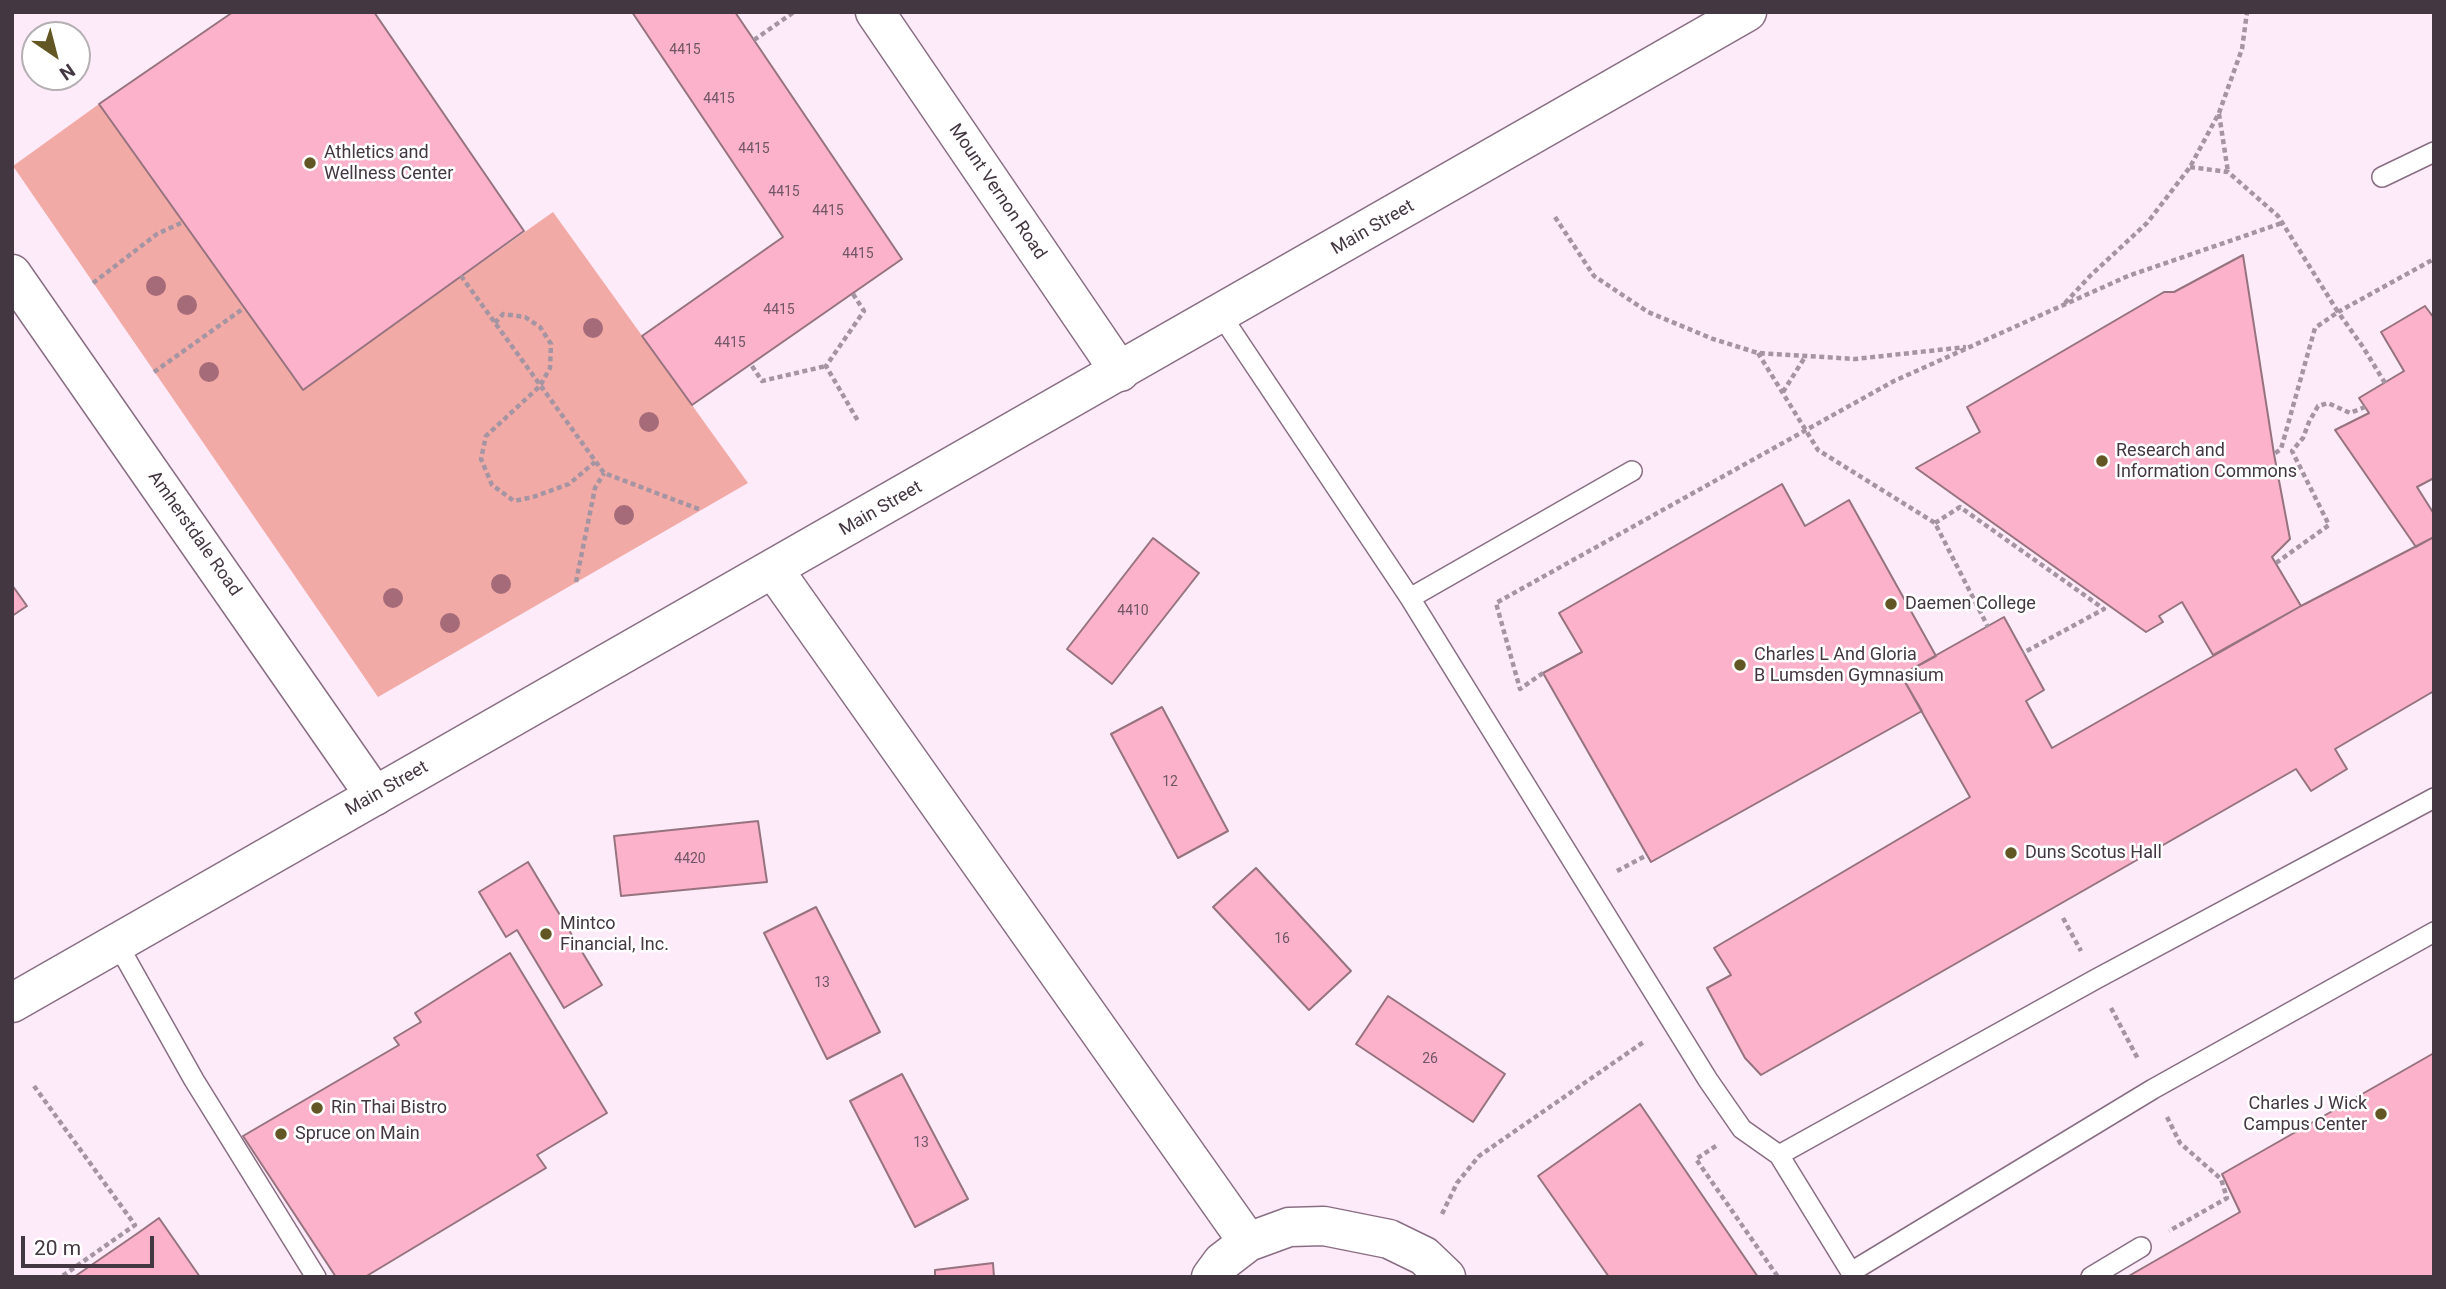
<!DOCTYPE html>
<style>
body{margin:0}
#map{position:relative;width:2446px;height:1289px;overflow:hidden;background:#fdebf9;font-family:Roboto,sans-serif}
canvas{display:block}
.frame{position:absolute;inset:0;border:14px solid #433741;pointer-events:none}
.north{position:absolute;left:21px;top:21px;width:70px;height:70px;box-sizing:border-box;background:#fff;border:2px solid #b4afb3;border-radius:50%;rotate:145deg;font-size:19px;font-weight:700;line-height:28px;text-align:center;color:#433741}
.north::after{content:'';display:block;margin:auto;width:24px;height:32px;background:#625724;clip-path:polygon(50% 0,100% 100%,50% 72%,0 100%)}
.scale{position:absolute;left:21px;top:1236px;width:133px;height:32px;box-sizing:border-box;border:4px solid #433741;border-top:0;padding-left:9px;font-size:21px;line-height:24px;white-space:nowrap;color:#433741;-webkit-text-stroke:5px #fff;paint-order:stroke}
</style>
<div id="map">
<canvas width="2446" height="1289"></canvas>
<div class="frame"></div>
<div class="north">N</div>
<div class="scale">20 m</div>
</div>
<script>
const ctx = document.querySelector('canvas').getContext('2d');
ctx.lineJoin = 'round';
function paint(path, color) {
  ctx.fillStyle = color;
  ctx.fill(path, 'evenodd');
}
function poly(rows) {
  const path = new Path2D();
  for (const r of rows) {
    path.moveTo(r[0], r[1]);
    for (let i = 2; i < r.length; i += 2) path.lineTo(r[i], r[i + 1]);
  }
  return path;
}
function strokePath(path, color, width, dash) {
  ctx.strokeStyle = color;
  ctx.lineWidth = width;
  ctx.lineCap = dash ? 'butt' : 'round';
  ctx.setLineDash(dash || []);
  ctx.stroke(path);
}
function drawText(font, color, halo, rows, align = 'center') {
  ctx.font = font + ' Roboto,sans-serif';
  ctx.lineWidth = 5;
  ctx.setLineDash([]);
  ctx.textBaseline = 'middle';
  ctx.strokeStyle = halo;
  ctx.fillStyle = color;
  for (const [text, x, y, turn = 0] of rows) {
    ctx.save();
    ctx.translate(x, y);
    ctx.rotate((+turn || 0) * Math.PI / 180);
    ctx.textAlign = isNaN(turn) ? turn : align;
    if (halo) ctx.strokeText(text, 0, 0);
    ctx.fillText(text, 0, 0);
    ctx.restore();
  }
}
paint(poly([
 [99,104,303,389,553,212,748,483,378,697,13,166]
]), '#f1aaa6');
const building = poly([
 [233,12,374,12,524,231,303,390,99,104,233,12],
 [632,12,735,12,902,259,692,405,642,336,783,237,632,12],
 [2243,255,2274,454,2290,539,2272,557,2301,606,2213,655,2182,602,2159,616,2163,622,2146,632,1916,468,1980,432,1967,407,2164,292,2174,292,2243,255],
 [2425,306,2434,318,2434,478,2417,487,2434,514,2434,537,2416,547,2335,430,2369,413,2359,398,2404,371,2381,332,2425,306],
 [1782,484,1805,526,1849,500,1936,656,1901,675,1922,711,1651,862,1543,673,1582,652,1559,613,1782,484],
 [2434,537,2434,691,2335,749,2347,769,2311,791,2296,769,1761,1075,1745,1058,1707,988,1731,975,1714,948,1970,797,1901,675,2004,617,2044,690,2026,701,2052,748,2301,606,2434,537],
 [1153,538,1199,573,1112,684,1067,649,1153,538],
 [12,585,27,606,12,616,12,585],
 [1162,707,1228,831,1178,858,1111,734,1162,707],
 [758,821,767,882,621,896,614,836,758,821],
 [528,862,602,985,564,1008,517,930,506,937,479,892,528,862],
 [1256,868,1351,971,1309,1010,1213,907,1256,868],
 [816,907,880,1032,827,1059,764,933,816,907],
 [510,953,607,1113,537,1155,546,1168,365,1277,336,1277,243,1136,399,1045,394,1038,421,1022,415,1013,510,953],
 [1388,996,1505,1074,1473,1122,1356,1044,1388,996],
 [2434,1053,2434,1277,2127,1277,2240,1212,2222,1174,2434,1053],
 [902,1074,968,1199,915,1227,850,1101,902,1074],
 [1640,1104,1758,1277,1609,1277,1538,1176,1640,1104],
 [159,1218,200,1277,74,1277,138,1233,159,1218],
 [993,1263,994,1277,935,1277,935,1270,993,1263]
]);
paint(building, '#fbb2ca');
strokePath(building, '#96737e', 2);
const lane = poly([
 [2382,177,2434,152],
 [1221,315,1410,598,1708,1080,1742,1129,1779,1155,1854,1277],
 [1410,598,1632,471],
 [117,943,194,1080,316,1277],
 [1779,1155,2096,979,2434,798],
 [1851,1272,2153,1089,2434,932],
 [2091,1277,2141,1247]
]);
const street = poly([
 [875,12,1120,372],
 [12,274,375,796],
 [774,570,1248,1242],
 [1211,1277,1222,1262,1248,1242,1289,1227,1324,1226,1389,1239,1424,1256,1446,1277]
]);
const primary = poly([
 [12,1003,1747,12]
]);
strokePath(lane, '#896e83', 22);
strokePath(street, '#896e83', 41);
strokePath(primary, '#896e83', 41);
strokePath(poly([
 [754,40,794,12],
 [2219,114,2228,172],
 [2190,167,2228,172,2278,216,2338,312,2315,328,2281,449,2274,454],
 [1555,217,1594,276,1648,312,1713,339,1758,353,1855,359,1966,347],
 [461,276,604,473,701,510],
 [93,283,157,234,183,222],
 [853,294,864,311,826,366,858,421],
 [2065,303,2091,275,2147,223,2190,167,2219,113,2242,49,2247,12],
 [495,323,503,314,525,317,540,327,551,344,550,368,540,386,486,436,481,459,492,485,514,501,533,497,569,484,595,462],
 [1758,353,1818,450,1935,523,1988,627],
 [752,366,762,381,826,366],
 [154,372,244,308],
 [2385,383,2363,347,2338,312,2434,259],
 [1783,392,1805,357],
 [1935,523,1960,507,2104,609,2023,653],
 [2276,563,2329,525,2292,451,2303,438,2309,422,2318,406,2328,403,2350,413,2365,407],
 [576,582,595,488,604,473],
 [1543,673,1520,689,1496,603,1894,381,2128,276,2282,223],
 [1617,871,1647,855],
 [2063,918,2081,951],
 [2111,1008,2138,1059],
 [34,1086,135,1225,61,1277],
 [2167,1117,2180,1143,2221,1179,2227,1198,2169,1231],
 [1716,1146,1696,1159,1778,1277],
 [1442,1214,1457,1183,1479,1156,1645,1041]
]), '#a595a2', 4.5, [5, 3.5]);
strokePath(lane, '#fff', 19);
strokePath(street, '#fff', 38);
strokePath(primary, '#fff', 38);
ctx.fillStyle = '#a66b78';
for (const [x, y] of [
 [156,286],
 [187,305],
 [593,328],
 [209,372],
 [649,422],
 [624,515],
 [501,584],
 [393,598],
 [450,623]
]) {
  ctx.beginPath();
  ctx.arc(x, y, 10, 0, 2 * Math.PI);
  ctx.fill();
}
for (const [x, y, r, color] of [
 [310,163,7,"#625724"],
 [2102,461,7,"#625724"],
 [1891,604,7,"#625724"],
 [1740,665,7,"#625724"],
 [2011,853,7,"#625724"],
 [546,934,7,"#625724"],
 [317,1108,7,"#625724"],
 [2381,1114,7,"#625724"],
 [281,1134,7,"#625724"]
]) {
  const dot = new Path2D();
  dot.arc(x, y, r, 0, 2 * Math.PI);
  ctx.fillStyle = color;
  ctx.fill(dot);
  strokePath(dot, '#fff', 2.5);
}
drawText('14px', '#715663', null, [
 ["4415",685,50],
 ["4415",719,99],
 ["4415",754,149],
 ["4415",784,192],
 ["4415",828,211],
 ["4415",858,254],
 ["4415",779,310],
 ["4415",730,343],
 ["4410",1133,611],
 ["12",1170,782],
 ["4420",690,859],
 ["16",1282,939],
 ["13",822,983],
 ["26",1430,1059],
 ["13",921,1143]
]);
drawText('18px', '#433741', '#fff', [
 ["Athletics and",324,153],
 ["Wellness Center",324,174],
 ["Research and",2116,451],
 ["Information Commons",2116,472],
 ["Daemen College",1905,604],
 ["Charles L And Gloria",1754,655],
 ["B Lumsden Gymnasium",1754,676],
 ["Duns Scotus Hall",2025,853],
 ["Mintco",560,924],
 ["Financial, Inc.",560,945],
 ["Charles J Wick",2367,1104,"right"],
 ["Campus Center",2367,1125,"right"],
 ["Rin Thai Bistro",331,1108],
 ["Spruce on Main",295,1134]
], 'left');
drawText('18px', '#433741', '#fff', [
 ["Mount Vernon Road",997,192,56],
 ["Main Street",1373,228,-30],
 ["Main Street",881,509,-30],
 ["Amherstdale Road",194,534,55],
 ["Main Street",387,789,-30]
]);
</script>
